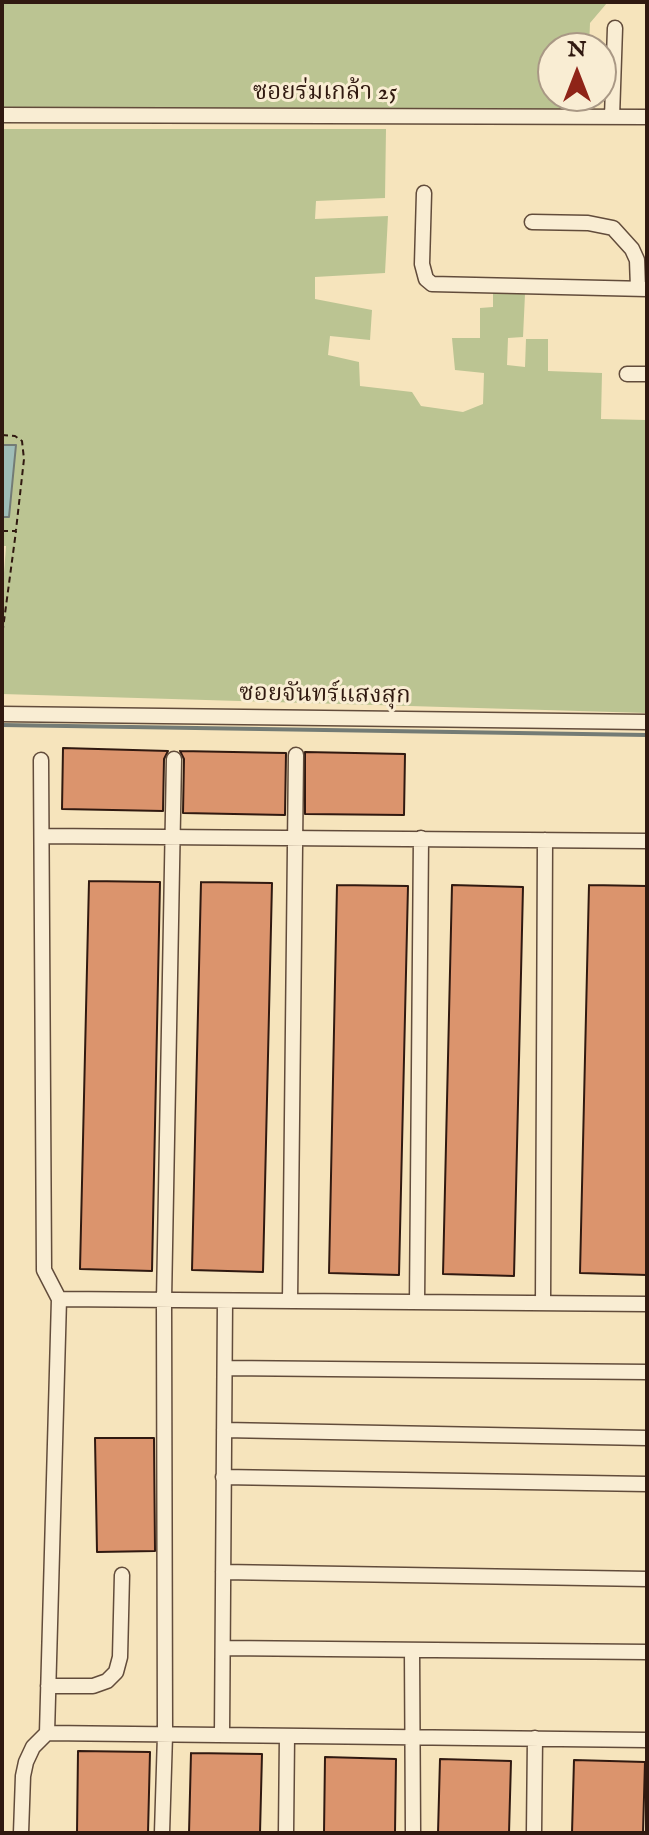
<!DOCTYPE html>
<meta charset="utf-8">
<style>
body{margin:0}
#map{position:relative;width:649px;height:1835px;overflow:hidden;background:#f6e4bc;font-family:"IM FELL English",serif}
canvas{display:block}
.frame{position:absolute;inset:0;border:4px solid #301910;pointer-events:none}
.north{position:absolute;left:537px;top:32px;width:80px;height:80px;box-sizing:border-box;background:#f9edd3;border:2px solid #a99885;border-radius:50%;rotate:0deg;font-size:22px;font-weight:700;line-height:32px;text-align:center;color:#301910}
.north::after{content:'';display:block;margin:auto;width:28px;height:36px;background:#8f2418;clip-path:polygon(50% 0,100% 100%,50% 72%,0 100%)}
</style>
<div id="map">
<canvas width="649" height="1835"></canvas>
<div class="frame"></div>
<div class="north">N</div>
</div>
<script>
const ctx = document.querySelector('canvas').getContext('2d');
ctx.lineJoin = 'round';
function paint(path, color) {
  ctx.fillStyle = color;
  ctx.fill(path, 'evenodd');
}
function poly(rows) {
  const path = new Path2D();
  for (const r of rows) {
    path.moveTo(r[0], r[1]);
    for (let i = 2; i < r.length; i += 2) path.lineTo(r[i], r[i + 1]);
  }
  return path;
}
function strokePath(path, color, width, dash) {
  ctx.strokeStyle = color;
  ctx.lineWidth = width;
  ctx.lineCap = dash ? 'butt' : 'round';
  ctx.setLineDash(dash || []);
  ctx.stroke(path);
}
function drawText(font, color, halo, rows, align = 'center') {
  ctx.font = font + ' "IM FELL English","Noto Serif Thai",serif';
  ctx.lineWidth = 6;
  ctx.setLineDash([]);
  ctx.textBaseline = 'middle';
  ctx.strokeStyle = halo;
  ctx.fillStyle = color;
  for (const [text, x, y, turn = 0] of rows) {
    ctx.save();
    ctx.translate(x, y);
    ctx.rotate((+turn || 0) * Math.PI / 180);
    ctx.textAlign = isNaN(turn) ? turn : align;
    if (halo) ctx.strokeText(text, 0, 0);
    ctx.fillText(text, 0, 0);
    ctx.restore();
  }
}
paint(poly([
 [2,2,642,2,607,3,590,23,589,48,553,48,553,96,588,96,588,116,2,112],
 [2,129,386,129,385,198,316,201,315,219,388,216,385,273,315,277,315,299,372,310,370,340,330,336,328,355,359,362,360,386,412,392,421,406,463,412,483,404,484,373,455,370,452,338,480,338,480,308,493,307,493,292,525,294,523,337,508,338,507,365,525,367,526,339,548,339,548,371,602,373,601,419,647,420,647,713,2,694,2,600,6,546,2,546,2,517,9,516,15,446,2,445]
]), '#bbc492');
const water = poly([
 [2,445,16,445,9,517,2,517,2,445]
]);
paint(water, '#9fbdb8');
strokePath(water, '#737b75', 2);
strokePath(poly([
 [2,725,647,735]
]), '#737b75', 4);
const building = poly([
 [63,748,168,751,164,759,163,811,62,809,63,748],
 [180,751,286,753,285,815,183,813,184,759,180,751],
 [305,752,405,754,404,815,305,814,305,752],
 [89,881,160,882,152,1271,80,1269,89,881],
 [201,882,272,883,263,1272,192,1270,201,882],
 [337,885,408,886,399,1275,329,1273,337,885],
 [452,885,523,887,514,1276,443,1274,452,885],
 [589,885,647,886,647,1275,580,1273,589,885],
 [95,1438,154,1438,155,1551,97,1552,95,1438],
 [78,1751,150,1752,148,1833,77,1833,78,1751],
 [191,1753,262,1754,260,1833,189,1833,191,1753],
 [325,1757,396,1759,395,1833,324,1833,325,1757],
 [440,1759,511,1761,509,1833,438,1833,440,1759],
 [574,1760,645,1762,643,1833,572,1833,574,1760]
]);
paint(building, '#db946d');
strokePath(building, '#301910', 2);
const minor = poly([
 [2,115,647,117],
 [612,117,615,28],
 [424,193,422,264,426,279,432,284,647,289],
 [532,222,588,223,613,228,632,249,637,260,638,288],
 [627,374,647,374],
 [2,714,647,722],
 [41,760,44,1270,59,1299,47,1733],
 [43,836,647,841],
 [59,1299,647,1304],
 [290,1301,296,755],
 [417,1302,421,838],
 [543,1303,545,840],
 [225,1368,647,1372],
 [224,1430,647,1438],
 [223,1477,647,1484],
 [223,1572,647,1579],
 [223,1648,647,1652],
 [412,1650,413,1833],
 [48,1686,93,1686,107,1681,116,1672,120,1657,122,1575],
 [222,1735,225,1301],
 [21,1833,23,1776,26,1762,33,1747,47,1733,647,1740],
 [162,1833,165,1735,164,1300,174,759],
 [286,1833,287,1736],
 [534,1833,535,1738]
]);
strokePath(minor, '#624c3b', 17);
strokePath(poly([
 [2,435,15,436,22,441,24,459,16,530],
 [2,531,16,531,2,636]
]), '#301910', 2, [6, 4]);
strokePath(minor, '#f9edd3', 14);
drawText('24px', '#301910', '#f9edd3', [
 ["ซอยร่มเกล้า 25",325,94],
 ["ซอยจันทร์แสงสุก",325,696,1]
]);
</script>
